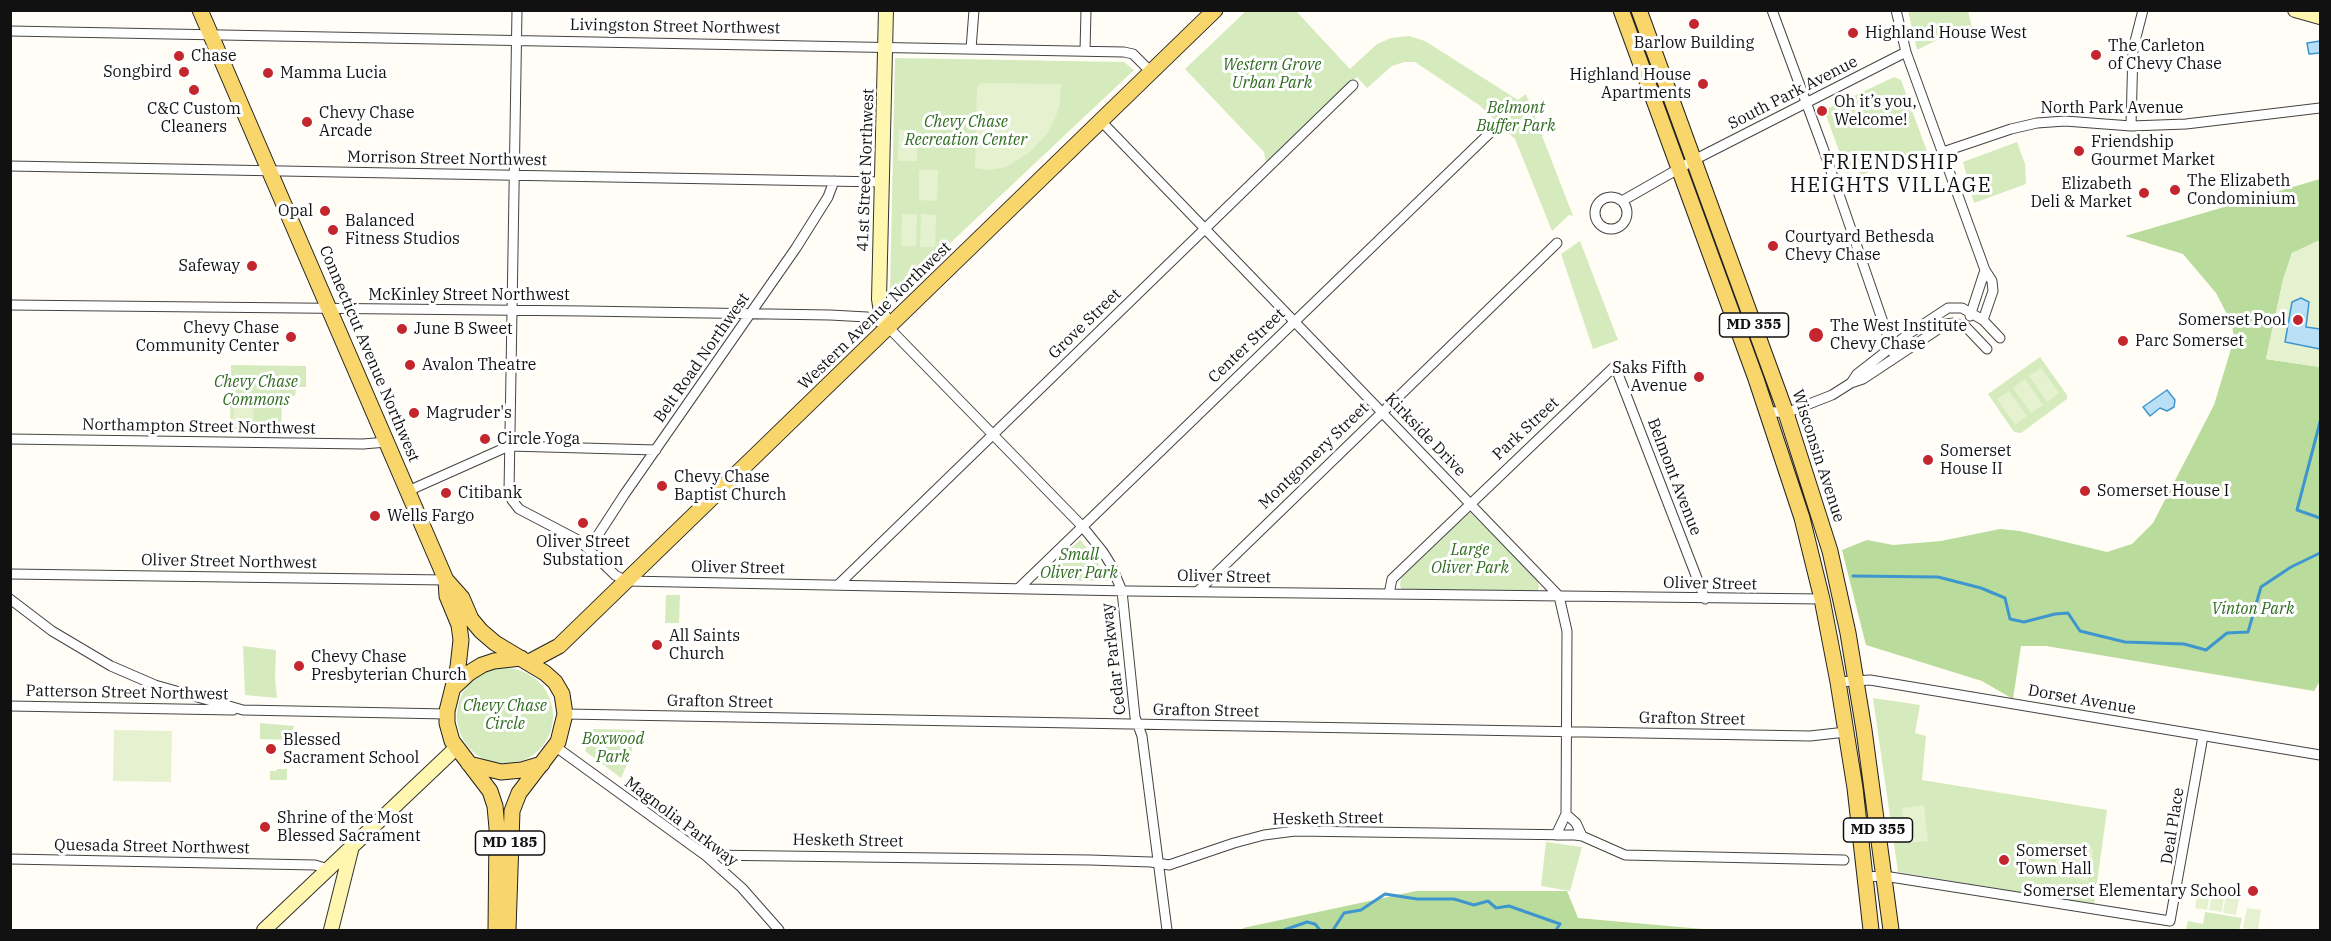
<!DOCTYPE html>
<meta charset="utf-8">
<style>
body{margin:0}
#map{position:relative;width:2331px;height:941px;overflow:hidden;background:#fffdf5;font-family:"IBM Plex Serif",serif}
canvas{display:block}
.frame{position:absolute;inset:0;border:12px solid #111;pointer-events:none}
</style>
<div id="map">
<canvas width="2331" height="941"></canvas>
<div class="frame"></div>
</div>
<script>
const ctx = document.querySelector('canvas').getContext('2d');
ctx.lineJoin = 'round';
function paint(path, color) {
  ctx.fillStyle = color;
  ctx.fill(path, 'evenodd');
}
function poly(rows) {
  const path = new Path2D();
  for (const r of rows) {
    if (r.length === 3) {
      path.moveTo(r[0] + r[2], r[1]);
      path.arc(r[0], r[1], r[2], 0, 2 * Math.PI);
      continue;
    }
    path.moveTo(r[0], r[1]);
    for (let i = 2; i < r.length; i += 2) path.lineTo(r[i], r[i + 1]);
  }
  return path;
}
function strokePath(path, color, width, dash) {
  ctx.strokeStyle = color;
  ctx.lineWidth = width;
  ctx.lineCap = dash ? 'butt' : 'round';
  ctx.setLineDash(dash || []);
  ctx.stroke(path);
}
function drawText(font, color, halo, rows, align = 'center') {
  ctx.font = font + ' "IBM Plex Serif",serif';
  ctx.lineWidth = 6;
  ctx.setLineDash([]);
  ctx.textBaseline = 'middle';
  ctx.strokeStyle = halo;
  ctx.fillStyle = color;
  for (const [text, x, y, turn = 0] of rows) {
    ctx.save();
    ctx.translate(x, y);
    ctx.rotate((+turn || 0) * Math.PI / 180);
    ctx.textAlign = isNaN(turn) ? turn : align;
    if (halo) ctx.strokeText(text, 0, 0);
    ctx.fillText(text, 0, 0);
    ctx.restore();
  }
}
paint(poly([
 [1246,11,1296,11,1350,69,1377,44,1391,38,1409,36,1425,41,1518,100,1526,94,1573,216,1569,215,1552,231,1515,139,1479,105,1415,62,1404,62,1392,66,1367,88,1357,77,1266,163,1264,152,1185,69],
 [1908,11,1968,11,1972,28,1937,40,1917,50],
 [895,58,1124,62,1134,70,895,295,890,291],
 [1894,77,1901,80,1928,154,1903,162,1900,153,1870,163,1872,171,1861,175,1858,169,1847,173,1826,115,1829,108],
 [2017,142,2025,164,2026,184,1974,203,1963,162],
 [1580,241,1618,340,1593,349,1561,254],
 [2040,357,2067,395,2067,399,2021,433,2014,432,1988,394],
 [231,365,306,366,306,387,296,387,295,396,282,396,281,432,230,431],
 [1470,512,1537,579,1539,587,1537,592,1402,590,1400,585,1401,578],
 [1080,540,1094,556,1109,581,1038,580],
 [666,595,680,595,679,623,665,623],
 [243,646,276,650,275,678,277,698,245,695],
 [505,716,48],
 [1873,698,1920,705,1915,733,1926,736,1922,780,2107,810,2094,905,1898,872],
 [260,723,294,726,292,740,260,739],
 [593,729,635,730,631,755,621,778,585,751],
 [277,769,287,769,287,780,270,780,270,771,276,771],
 [1546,842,1582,847,1570,891,1541,886],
 [2205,912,2242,918,2239,930,2186,930,2188,921,2203,924]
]), '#d5ebbd');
paint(poly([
 [2320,179,2320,243,2292,253,2283,280,2266,359,2320,367,2320,681,2314,691,2046,646,2021,646,2013,699,1982,681,1866,645,1842,550,1867,540,1893,545,1941,541,2000,529,2020,531,2107,552,2132,544,2153,523,2214,405,2234,339,2232,324,2216,293,2183,254,2125,236],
 [1416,891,1567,891,1578,918,1714,930,1243,930,1243,928]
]), '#b9dc9c');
paint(poly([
 [981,83,1061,84,1060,103,1055,119,1047,134,1030,152,1006,167,989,170,975,168,977,87],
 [899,130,917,131,917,161,898,161],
 [919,170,938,170,937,201,919,200],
 [902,214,917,214,916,246,901,246],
 [921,214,936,215,935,247,920,247],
 [2317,241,2320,242,2320,367,2266,359,2283,280,2292,253],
 [2041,368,2059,393,2047,402,2029,376],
 [2025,379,2043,405,2031,413,2013,388],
 [2009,391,2027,416,2015,425,1997,399],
 [234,393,254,394,253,427,233,427],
 [114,730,172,731,171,782,113,781],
 [1924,805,1928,841,1907,843,1902,808],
 [2039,840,2054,842,2049,874,2034,872],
 [2059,843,2074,846,2069,878,2054,875],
 [2078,847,2093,849,2088,881,2073,878],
 [2199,886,2211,888,2207,910,2195,908],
 [2213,888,2225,890,2222,912,2209,910],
 [2227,890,2240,893,2236,915,2223,913],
 [2247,908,2261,910,2258,930,2243,928]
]), '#e6f2cf');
const water = poly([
 [2320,41,2320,53,2309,54,2307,43,2320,41],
 [2301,298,2309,302,2306,327,2320,329,2320,349,2285,342,2292,302,2301,298],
 [2167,390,2175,400,2174,407,2167,411,2160,408,2150,416,2143,407,2167,390]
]);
paint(water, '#b9e0f7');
strokePath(water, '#3f96cf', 1.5);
strokePath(poly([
 [2320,422,2297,510,2320,518],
 [1853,576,1938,577,1981,588,2005,598,2010,619,2024,622,2055,614,2068,613,2080,631,2125,642,2184,644,2206,650,2227,633,2248,632,2261,587,2291,567,2320,553],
 [1284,930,1307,922,1315,924,1320,930],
 [1333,930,1344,913,1361,910,1385,894,1417,899,1454,899,1474,905,1488,901,1496,908,1509,906,1560,924,1556,930]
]), '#3f96cf', 3);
const street = poly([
 [517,10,509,492,512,500,519,509,580,541,615,575,626,581,1129,591,1822,599],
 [1772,10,1823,148,1895,357],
 [1896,10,1906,52,1985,270,1992,281,1993,291,1983,320],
 [10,31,1124,52,1133,54,1151,72],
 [971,49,974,10],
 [1085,51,1086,10],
 [1101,121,1559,596,1567,631,1566,814,1556,835],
 [2131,126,2133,49,2143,10],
 [1943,152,2011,129,2037,123,2065,121,2131,126,2186,124,2320,108],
 [10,166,882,182],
 [1611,213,16],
 [1622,201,1694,160,1906,52],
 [10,305,584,311,830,315,867,317,874,319,889,328,1082,526,1103,552,1111,565,1122,591,1135,717,1142,736,1167,930],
 [1970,316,1985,270],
 [1851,383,1857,374,1907,335,1948,308,1962,308,1983,320,2000,338],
 [1766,411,1786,413,1832,395,1851,383,1863,379,1946,324,1954,323,1966,327,1987,349],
 [10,439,363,444,387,442],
 [408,491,509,446,656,450],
 [589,549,624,495,796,248,828,197,834,181],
 [10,574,446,580],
 [838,585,1353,85],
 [1019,588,1497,126],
 [1197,592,1557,243],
 [1389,594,1392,579,1615,366,1705,599],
 [10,599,52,631,111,666,155,685,243,710,447,714],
 [1838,682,1870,680,2320,755],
 [10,706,233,710],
 [565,714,1810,736,1846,732],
 [556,747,705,855,742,888,779,930],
 [1566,814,1576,823,1582,836],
 [705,855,1090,860,1151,862,1169,865,1234,843,1264,835,1295,831,1575,835,1582,836,1625,855,1844,860],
 [10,859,315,865,328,869],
 [1865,877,1884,876,2170,921,2203,736]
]);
const secondary = poly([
 [886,10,879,299,881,312,889,328],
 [2295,10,2320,17],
 [264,930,456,748],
 [331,930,352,846]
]);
const primary = poly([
 [200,10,446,580,462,598,471,619,481,631,495,643,545,673,555,682,562,694,565,714,558,742,519,793,512,811,508,930],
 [1621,10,1756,379,1802,518,1822,599,1838,682,1855,788,1871,930],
 [1639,10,1786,413,1830,551,1848,633,1864,730,1891,930],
 [446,580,447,596,459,625,461,640,458,667,447,711,447,723,452,741,490,791,495,806,497,828,496,930],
 [529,662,559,646,1215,10],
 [454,687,469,673,482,665,494,661,521,658],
 [469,764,501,772,522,770,542,764]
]);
strokePath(street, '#444', 11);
strokePath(secondary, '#333', 16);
strokePath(primary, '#222', 17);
strokePath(street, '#fff', 9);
strokePath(secondary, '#fff6b0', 14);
strokePath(primary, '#f9d66b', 15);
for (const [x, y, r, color] of [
 [1694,24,6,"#c4262e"],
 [1853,33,6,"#c4262e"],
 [2096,55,6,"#c4262e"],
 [179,56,6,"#c4262e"],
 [184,72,6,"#c4262e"],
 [268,73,6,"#c4262e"],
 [1703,84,6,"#c4262e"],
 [194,90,6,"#c4262e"],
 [1822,111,6,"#c4262e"],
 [307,122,6,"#c4262e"],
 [2079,151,6,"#c4262e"],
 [2175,190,6,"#c4262e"],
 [2144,193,6,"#c4262e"],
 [325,211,6,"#c4262e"],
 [333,230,6,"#c4262e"],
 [1773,246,6,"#c4262e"],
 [252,266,6,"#c4262e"],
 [2298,320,6,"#c4262e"],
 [402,329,6,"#c4262e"],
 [1816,335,8,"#c4262e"],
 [291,337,6,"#c4262e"],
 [2123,341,6,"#c4262e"],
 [410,365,6,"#c4262e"],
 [1699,377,6,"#c4262e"],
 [414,413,6,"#c4262e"],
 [485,439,6,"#c4262e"],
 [1928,460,6,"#c4262e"],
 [662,486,6,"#c4262e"],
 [2085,491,6,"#c4262e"],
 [446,493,6,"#c4262e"],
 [375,516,6,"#c4262e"],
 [583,523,6,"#c4262e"],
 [657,645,6,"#c4262e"],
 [299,666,6,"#c4262e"],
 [271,749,6,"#c4262e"],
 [265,827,6,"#c4262e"],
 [2004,860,6,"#c4262e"],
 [2253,891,6,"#c4262e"]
]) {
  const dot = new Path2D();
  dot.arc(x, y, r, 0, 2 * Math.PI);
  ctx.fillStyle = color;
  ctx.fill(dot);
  strokePath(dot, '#fff', 2);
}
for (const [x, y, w] of [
 [1754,325,69],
 [1878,830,69],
 [510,843,69]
]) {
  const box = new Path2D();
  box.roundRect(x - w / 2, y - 12, w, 24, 4.5);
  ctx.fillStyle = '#fff';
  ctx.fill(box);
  strokePath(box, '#111', 1.5);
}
drawText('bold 15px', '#111', null, [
 ["MD 355",1754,325],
 ["MD 355",1878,830],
 ["MD 185",510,843]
]);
drawText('16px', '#111', '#fff', [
 ["Livingston Street Northwest",675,27,1],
 ["South Park Avenue",1793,93,-27],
 ["North Park Avenue",2112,108],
 ["Morrison Street Northwest",447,159,1],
 ["41st Street Northwest",866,170,-88],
 ["McKinley Street Northwest",469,295],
 ["Western Avenue Northwest",875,316,-44],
 ["Grove Street",1085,324,-44],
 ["Center Street",1247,346,-44],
 ["Connecticut Avenue Northwest",369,354,67],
 ["Belt Road Northwest",702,358,-55],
 ["Northampton Street Northwest",199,427,1],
 ["Park Street",1526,429,-43],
 ["Kirkside Drive",1425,435,46],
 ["Montgomery Street",1314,456,-44],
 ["Wisconsin Avenue",1818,456,72],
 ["Belmont Avenue",1674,477,69],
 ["Oliver Street Northwest",229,562,1],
 ["Oliver Street",738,568,1],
 ["Oliver Street",1224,577,1],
 ["Oliver Street",1710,584,1],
 ["Cedar Parkway",1114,659,-97],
 ["Patterson Street Northwest",127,693,1],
 ["Dorset Avenue",2082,700,10],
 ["Grafton Street",720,702,1],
 ["Grafton Street",1206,711,1],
 ["Grafton Street",1692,719,1],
 ["Hesketh Street",1328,819,-1],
 ["Magnolia Parkway",681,822,37],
 ["Deal Place",2173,826,-81],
 ["Hesketh Street",848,841,1],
 ["Quesada Street Northwest",152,847,1]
]);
drawText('16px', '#111', '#fff', [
 ["Highland House West",1865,33],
 ["Barlow Building",1694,43,"center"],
 ["The Carleton",2108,46],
 ["of Chevy Chase",2108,64],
 ["Chase",191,56],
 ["Songbird",172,72,"right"],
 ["Mamma Lucia",280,73],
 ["Highland House",1691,75,"right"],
 ["Apartments",1691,93,"right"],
 ["Oh it’s you,",1834,102],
 ["Welcome!",1834,120],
 ["C&C Custom",194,109,"center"],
 ["Cleaners",194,127,"center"],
 ["Chevy Chase",319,113],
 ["Arcade",319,131],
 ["Friendship",2091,142],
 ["Gourmet Market",2091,160],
 ["The Elizabeth",2187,181],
 ["Condominium",2187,199],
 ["Elizabeth",2132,184,"right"],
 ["Deli & Market",2132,202,"right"],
 ["Opal",313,211,"right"],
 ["Balanced",345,221],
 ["Fitness Studios",345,239],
 ["Courtyard Bethesda",1785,237],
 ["Chevy Chase",1785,255],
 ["Safeway",240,266,"right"],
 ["Somerset Pool",2286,320,"right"],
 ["The West Institute",1830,326],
 ["Chevy Chase",1830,344],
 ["Chevy Chase",279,328,"right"],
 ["Community Center",279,346,"right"],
 ["June B Sweet",414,329],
 ["Parc Somerset",2135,341],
 ["Avalon Theatre",422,365],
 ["Saks Fifth",1687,368,"right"],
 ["Avenue",1687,386,"right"],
 ["Magruder's",426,413],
 ["Circle Yoga",497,439],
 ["Somerset",1940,451],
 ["House II",1940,469],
 ["Chevy Chase",674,477],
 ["Baptist Church",674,495],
 ["Somerset House I",2097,491],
 ["Citibank",458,493],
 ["Wells Fargo",387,516],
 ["Oliver Street",583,542,"center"],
 ["Substation",583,560,"center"],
 ["All Saints",669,636],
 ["Church",669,654],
 ["Chevy Chase",311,657],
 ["Presbyterian Church",311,675],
 ["Blessed",283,740],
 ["Sacrament School",283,758],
 ["Shrine of the Most",277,818],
 ["Blessed Sacrament",277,836],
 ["Somerset",2016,851],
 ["Town Hall",2016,869],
 ["Somerset Elementary School",2241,891,"right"]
], 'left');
drawText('italic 16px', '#2f6b1f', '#fff', [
 ["Western Grove",1272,65],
 ["Urban Park",1272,83],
 ["Belmont",1516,108],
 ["Buffer Park",1516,126],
 ["Chevy Chase",966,122],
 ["Recreation Center",966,140],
 ["Chevy Chase",256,382],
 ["Commons",256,400],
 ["Large",1470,550],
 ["Oliver Park",1470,568],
 ["Small",1079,555],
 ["Oliver Park",1079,573],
 ["Vinton Park",2253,609],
 ["Chevy Chase",505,706],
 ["Circle",505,724],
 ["Boxwood",613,739],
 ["Park",613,757]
]);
ctx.letterSpacing = '1.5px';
drawText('20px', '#111', '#fff', [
 ["FRIENDSHIP",1891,163],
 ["HEIGHTS VILLAGE",1891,186]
]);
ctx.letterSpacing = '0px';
</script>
